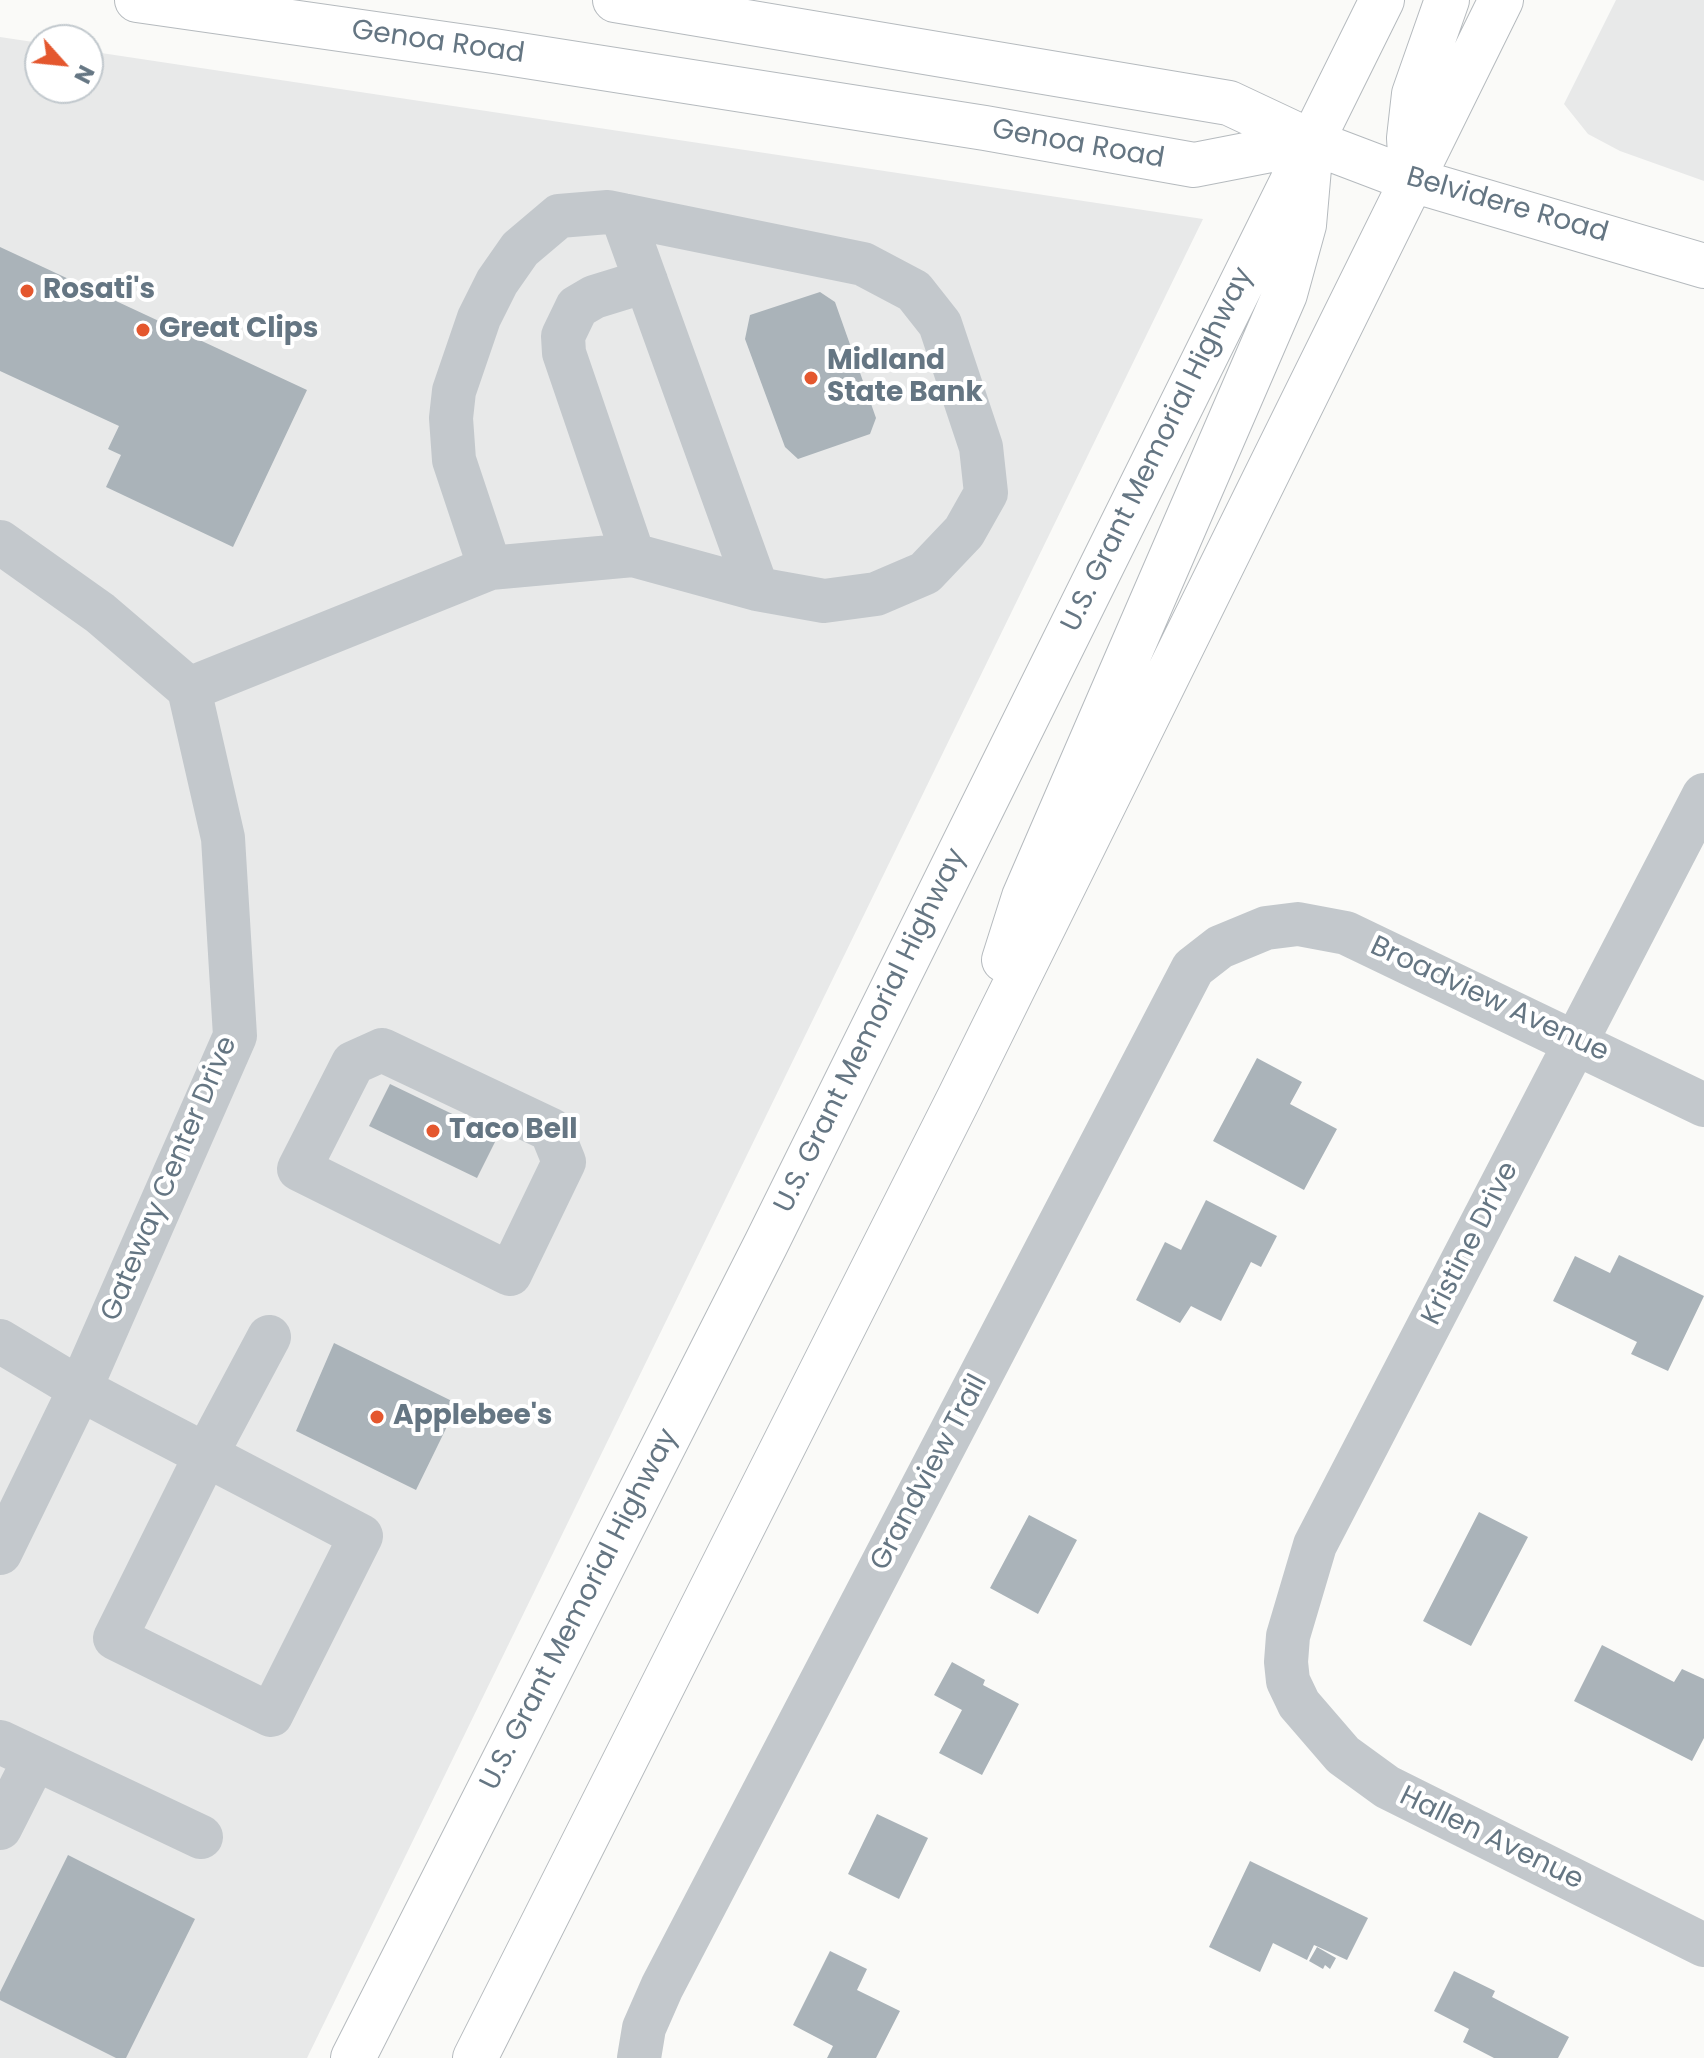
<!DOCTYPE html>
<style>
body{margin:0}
#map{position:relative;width:1704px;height:2058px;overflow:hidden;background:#fafaf8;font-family:Poppins,sans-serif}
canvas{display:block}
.north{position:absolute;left:24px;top:24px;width:80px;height:80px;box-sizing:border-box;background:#fff;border:2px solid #c1c8cd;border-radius:50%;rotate:117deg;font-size:22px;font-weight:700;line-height:32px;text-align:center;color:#657683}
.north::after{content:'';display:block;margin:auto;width:28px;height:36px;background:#e4572e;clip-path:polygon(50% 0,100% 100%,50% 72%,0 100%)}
</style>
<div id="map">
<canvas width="1704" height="2058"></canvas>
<div class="north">N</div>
</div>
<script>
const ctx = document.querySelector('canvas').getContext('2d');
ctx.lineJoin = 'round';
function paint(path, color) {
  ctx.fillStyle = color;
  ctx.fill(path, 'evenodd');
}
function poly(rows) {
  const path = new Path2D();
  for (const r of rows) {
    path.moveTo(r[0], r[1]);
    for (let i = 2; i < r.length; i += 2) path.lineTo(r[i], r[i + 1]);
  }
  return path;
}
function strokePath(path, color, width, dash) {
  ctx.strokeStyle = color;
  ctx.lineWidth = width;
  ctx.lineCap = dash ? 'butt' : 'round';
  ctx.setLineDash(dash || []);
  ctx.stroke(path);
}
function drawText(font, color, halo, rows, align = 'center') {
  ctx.font = font + ' Poppins,sans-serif';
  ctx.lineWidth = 8;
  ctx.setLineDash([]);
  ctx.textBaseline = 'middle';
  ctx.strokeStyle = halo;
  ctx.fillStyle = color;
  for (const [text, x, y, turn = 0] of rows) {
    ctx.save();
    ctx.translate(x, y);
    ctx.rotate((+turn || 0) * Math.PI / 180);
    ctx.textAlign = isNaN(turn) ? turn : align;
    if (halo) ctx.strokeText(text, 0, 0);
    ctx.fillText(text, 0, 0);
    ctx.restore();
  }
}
paint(poly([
 [1616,0,1704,0,1704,181,1620,151,1588,134,1564,104],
 [0,37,40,43,40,88,88,88,88,51,1203,219,307,2058,0,2058]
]), '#e8e9e9');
paint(poly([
 [0,247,307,390,233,547,106,487,121,455,108,449,119,426,0,371],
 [820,292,835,302,876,418,870,434,798,459,785,447,745,339,750,315],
 [1257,1058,1302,1082,1290,1104,1337,1129,1304,1190,1213,1141],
 [390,1084,498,1136,477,1178,369,1126],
 [1206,1200,1277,1236,1261,1267,1251,1262,1221,1321,1191,1306,1180,1323,1136,1300,1165,1242,1181,1250],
 [1619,1255,1704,1296,1668,1371,1631,1354,1637,1342,1553,1301,1575,1256,1610,1273],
 [334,1343,458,1404,416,1490,296,1431],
 [1479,1512,1528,1537,1471,1646,1423,1621],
 [1029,1515,1077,1540,1038,1614,990,1588],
 [1602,1645,1674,1682,1682,1669,1704,1679,1704,1738,1692,1761,1574,1701],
 [952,1662,985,1680,983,1685,1019,1704,982,1775,939,1753,962,1710,934,1695],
 [877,1814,928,1838,899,1899,848,1874],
 [68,1855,195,1919,126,2058,116,2058,0,2000,0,1992],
 [1250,1861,1368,1918,1347,1960,1314,1945,1307,1960,1273,1943,1260,1972,1209,1947],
 [1317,1947,1336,1958,1330,1969,1325,1965,1323,1969,1309,1961],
 [830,1951,867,1969,857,1990,900,2011,876,2058,827,2058,833,2046,793,2025],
 [1454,1971,1495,1991,1492,1997,1569,2037,1558,2058,1494,2058,1463,2042,1469,2029,1434,2011]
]), '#aab3b9');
const major = poly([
 [137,0,494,51,985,128,1194,165,1312,142],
 [615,0,1229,103,1312,142,1412,180,1704,266],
 [1411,169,1409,138,1414,94,1447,0],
 [1004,960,1024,897,1285,294,1304,225,1309,168],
 [353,2058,766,1244,1382,0],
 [475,2058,959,1098,1501,0]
]);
strokePath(major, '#b5babe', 46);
strokePath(poly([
 [622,215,757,589],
 [0,542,100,613,189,689,223,838,235,1036,80,1389,0,1553],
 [633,555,564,353,563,336,577,307,594,297,646,281],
 [189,689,490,568,633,555,757,589,824,601,876,594,925,573,964,532,986,493,981,447,940,324,914,291,863,264,608,212,559,216,520,249,497,282,479,318,454,391,451,418,454,460,490,568],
 [1704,795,1315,1545,1288,1636,1286,1662,1288,1681,1299,1704,1343,1755,1387,1787,1704,1945],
 [382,1050,551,1130,564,1162,510,1274,299,1169,353,1063,382,1050],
 [0,1341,80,1389,133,1417,206,1455,361,1536,271,1715,115,1638,206,1455,269,1337],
 [0,1742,201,1837],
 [0,1828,35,1759],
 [639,2058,644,2028,662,1987,1193,968,1220,947,1266,928,1298,924,1346,933,1704,1105]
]), '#c3c8cc', 44);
strokePath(major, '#fff', 44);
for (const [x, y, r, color] of [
 [27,291,8,"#e4572e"],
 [143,330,8,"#e4572e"],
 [811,378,8,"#e4572e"],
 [433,1131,8,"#e4572e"],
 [377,1417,8,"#e4572e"]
]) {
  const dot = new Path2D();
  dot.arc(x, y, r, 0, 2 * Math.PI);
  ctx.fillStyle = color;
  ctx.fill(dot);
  strokePath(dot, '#fff', 3);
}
drawText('28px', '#657683', '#fff', [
 ["Genoa Road",438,43,8],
 ["Genoa Road",1078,145,10],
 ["Belvidere Road",1507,206,16],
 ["U.S. Grant Memorial Highway",1158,450,-64],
 ["Broadview Avenue",1489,1000,25],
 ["U.S. Grant Memorial Highway",871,1031,-64],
 ["Gateway Center Drive",170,1179,-67],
 ["Kristine Drive",1471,1244,-63],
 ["Grandview Trail",930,1473,-62],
 ["U.S. Grant Memorial Highway",580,1610,-63],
 ["Hallen Avenue",1491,1839,26]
]);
drawText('bold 28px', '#657683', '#fff', [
 ["Rosati's",43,291],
 ["Great Clips",159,330],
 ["Midland",827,362],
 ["State Bank",827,394],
 ["Taco Bell",449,1131],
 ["Applebee's",393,1417]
], 'left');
</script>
